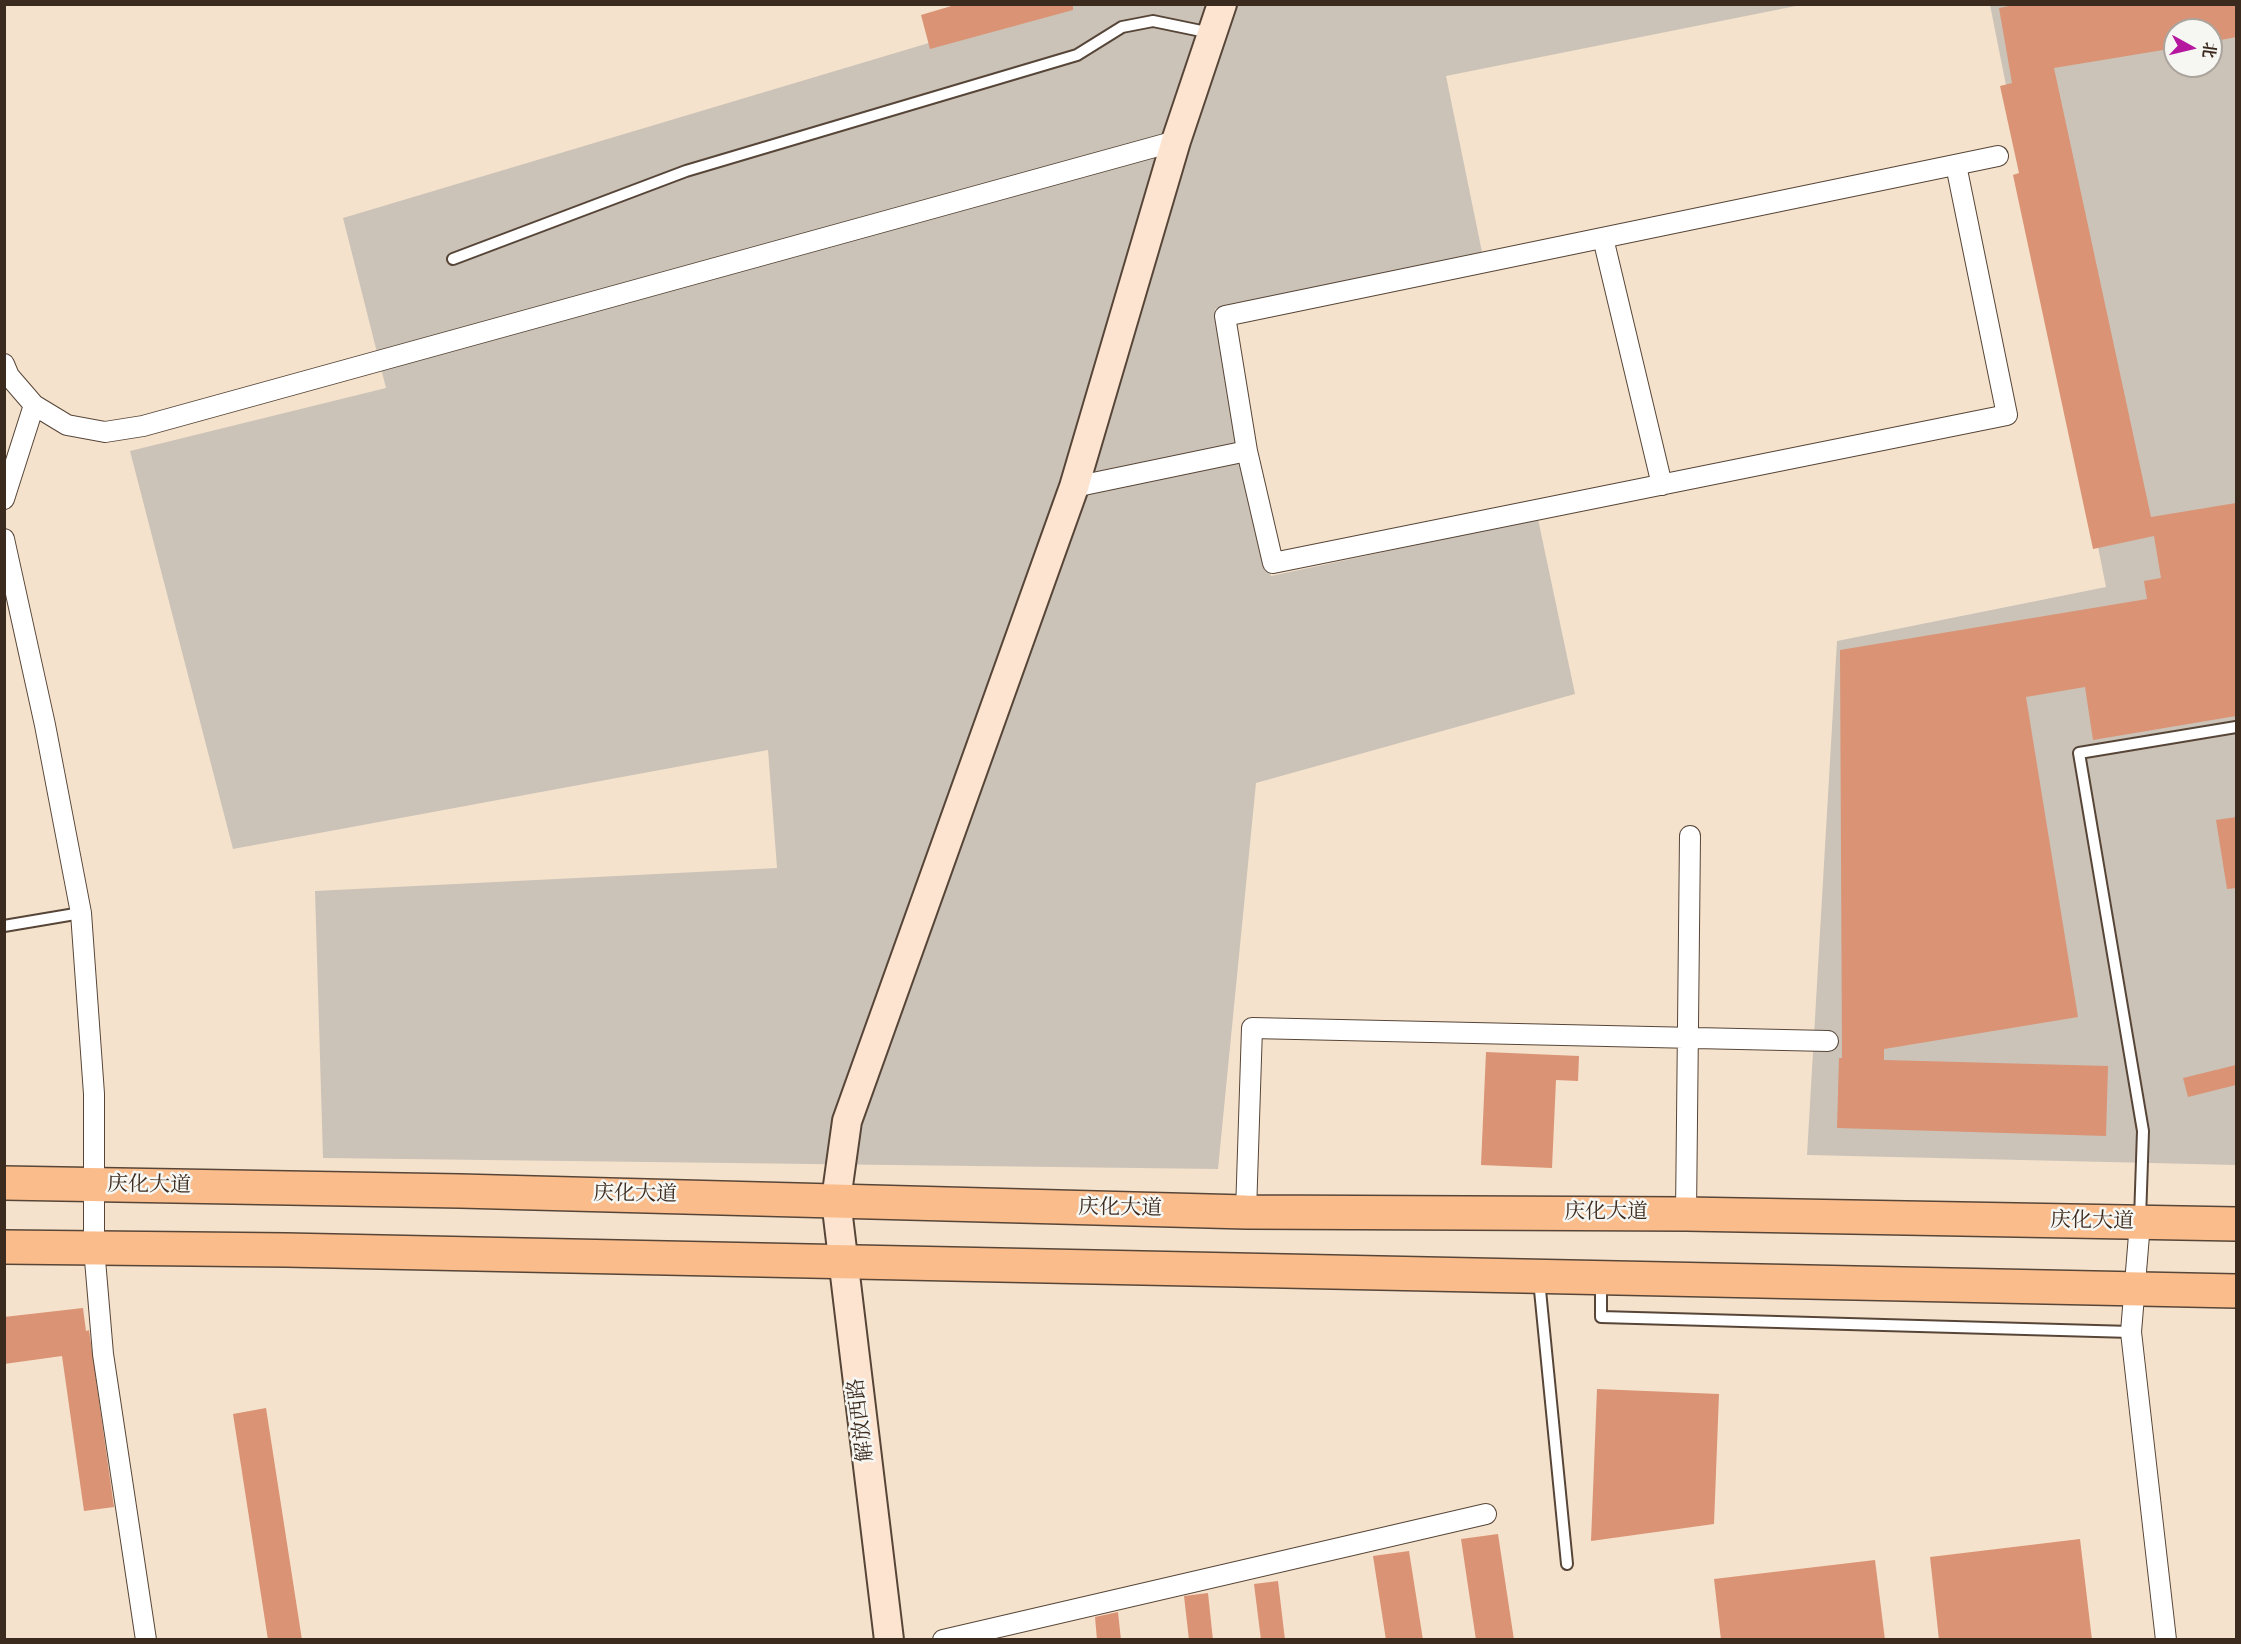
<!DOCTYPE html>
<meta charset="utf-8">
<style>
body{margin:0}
#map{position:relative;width:2241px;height:1644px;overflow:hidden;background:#f5e2cc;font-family:Cardo,"Noto Serif SC",serif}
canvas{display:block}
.frame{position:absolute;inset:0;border:6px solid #3b2a1e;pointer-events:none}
.north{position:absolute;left:2163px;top:18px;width:60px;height:60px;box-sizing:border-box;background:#f6f6f2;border:2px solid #aba49d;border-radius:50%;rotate:98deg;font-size:16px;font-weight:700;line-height:24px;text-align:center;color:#3b2a1e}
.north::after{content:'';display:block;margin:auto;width:21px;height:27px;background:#b5179e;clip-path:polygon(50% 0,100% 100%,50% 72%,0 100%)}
</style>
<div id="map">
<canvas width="2241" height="1644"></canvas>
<div class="frame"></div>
<div class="north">北</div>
</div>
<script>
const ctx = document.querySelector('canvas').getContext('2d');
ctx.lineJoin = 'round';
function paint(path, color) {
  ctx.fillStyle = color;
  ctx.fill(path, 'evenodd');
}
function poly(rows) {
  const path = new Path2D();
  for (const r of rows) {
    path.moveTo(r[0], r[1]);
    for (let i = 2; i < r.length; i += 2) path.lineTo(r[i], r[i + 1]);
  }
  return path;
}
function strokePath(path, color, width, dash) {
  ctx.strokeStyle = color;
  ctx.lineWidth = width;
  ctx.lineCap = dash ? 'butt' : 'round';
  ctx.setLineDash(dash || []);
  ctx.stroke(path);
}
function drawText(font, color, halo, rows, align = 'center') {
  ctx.font = font + ' Cardo,"Noto Serif SC",serif';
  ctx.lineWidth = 5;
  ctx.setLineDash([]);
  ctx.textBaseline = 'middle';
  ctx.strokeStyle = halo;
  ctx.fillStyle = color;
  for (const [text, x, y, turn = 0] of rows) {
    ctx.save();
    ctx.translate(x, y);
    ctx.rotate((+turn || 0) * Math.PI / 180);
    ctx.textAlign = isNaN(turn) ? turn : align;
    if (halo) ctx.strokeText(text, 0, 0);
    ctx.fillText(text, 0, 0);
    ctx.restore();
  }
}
paint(poly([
 [1056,5,1801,5,1446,76,1482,252,1215,309,1271,576,1538,519,1575,694,1256,783,1218,1169,323,1158,315,891,777,868,768,750,233,849,130,451,386,388,343,218],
 [1990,5,2236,5,2236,1165,1807,1155,1837,641,2106,587],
 [2175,30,2211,30,2211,66,2175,66]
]), '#cbc3b8');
paint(poly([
 [958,4,1073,4,1073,10,930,49,921,15],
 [2019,4,2236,4,2236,37,2211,42,2211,30,2175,30,2175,48,2054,68,2151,517,2236,503,2236,716,2093,740,2085,687,2026,697,2078,1017,1884,1049,1884,1060,2108,1066,2106,1136,1837,1128,1839,1058,1842,1058,1840,650,2147,599,2144,581,2161,578,2154,536,2093,549,2013,175,2019,173,2000,86,2012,83,1999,8],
 [2236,817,2236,888,2227,889,2216,820],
 [1486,1052,1579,1056,1578,1081,1556,1080,1552,1168,1481,1165],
 [2236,1065,2236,1085,2188,1097,2183,1078],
 [83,1308,86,1331,89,1330,114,1507,84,1511,62,1356,4,1364,4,1317],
 [1597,1389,1719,1394,1714,1524,1591,1541],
 [266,1408,302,1640,268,1640,233,1414],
 [1498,1534,1514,1640,1476,1640,1461,1539],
 [2080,1539,2092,1640,1939,1640,1930,1557],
 [1409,1551,1423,1640,1386,1640,1373,1556],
 [1875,1560,1885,1640,1721,1640,1714,1579],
 [1278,1581,1285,1640,1261,1640,1254,1584],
 [1208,1593,1213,1640,1189,1640,1184,1596],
 [1118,1612,1121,1640,1097,1640,1095,1617]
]), '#da9374');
const lane = poly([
 [453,259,686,171,1077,55,1122,27,1153,21,1211,33],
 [4,926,81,913],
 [2140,1219,2143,1131,2079,753,2236,727],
 [1539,1280,1567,1564],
 [1601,1281,1601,1317,2131,1332]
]);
const street = poly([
 [1603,238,1662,485],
 [4,364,9,376,34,405,67,425,105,432,143,426,1176,141],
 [1247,451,1273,563,2007,415,1956,165],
 [1074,487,1247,451,1225,316,1998,156],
 [4,499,34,405],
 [4,539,45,725,81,913,94,1094,94,1248,103,1354,146,1640],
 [1246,1212,1252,1028,1828,1041],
 [1686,1214,1690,836],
 [2140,1223,2131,1332,2166,1640],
 [943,1640,1486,1514]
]);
const secondary = poly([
 [889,1640,836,1200,847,1121,1074,487,1176,141,1222,4]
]);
const highway = poly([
 [4,1183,460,1191,1246,1212,1686,1214,2236,1224],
 [4,1247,286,1250,2236,1291]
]);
strokePath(lane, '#574638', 14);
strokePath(street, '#574638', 22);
strokePath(secondary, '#574638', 32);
strokePath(highway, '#574638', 36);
strokePath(lane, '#fff', 10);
strokePath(street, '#fff', 20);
strokePath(secondary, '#fde4d1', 28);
strokePath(highway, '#fabc8b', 33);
drawText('21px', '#3b2a1e', '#f6f6f2', [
 ["庆化大道",149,1186,1],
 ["庆化大道",635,1195,1],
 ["庆化大道",1120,1209,1],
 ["庆化大道",1606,1213],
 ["庆化大道",2092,1222,1],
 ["解放西路",862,1420,-97]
]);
</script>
